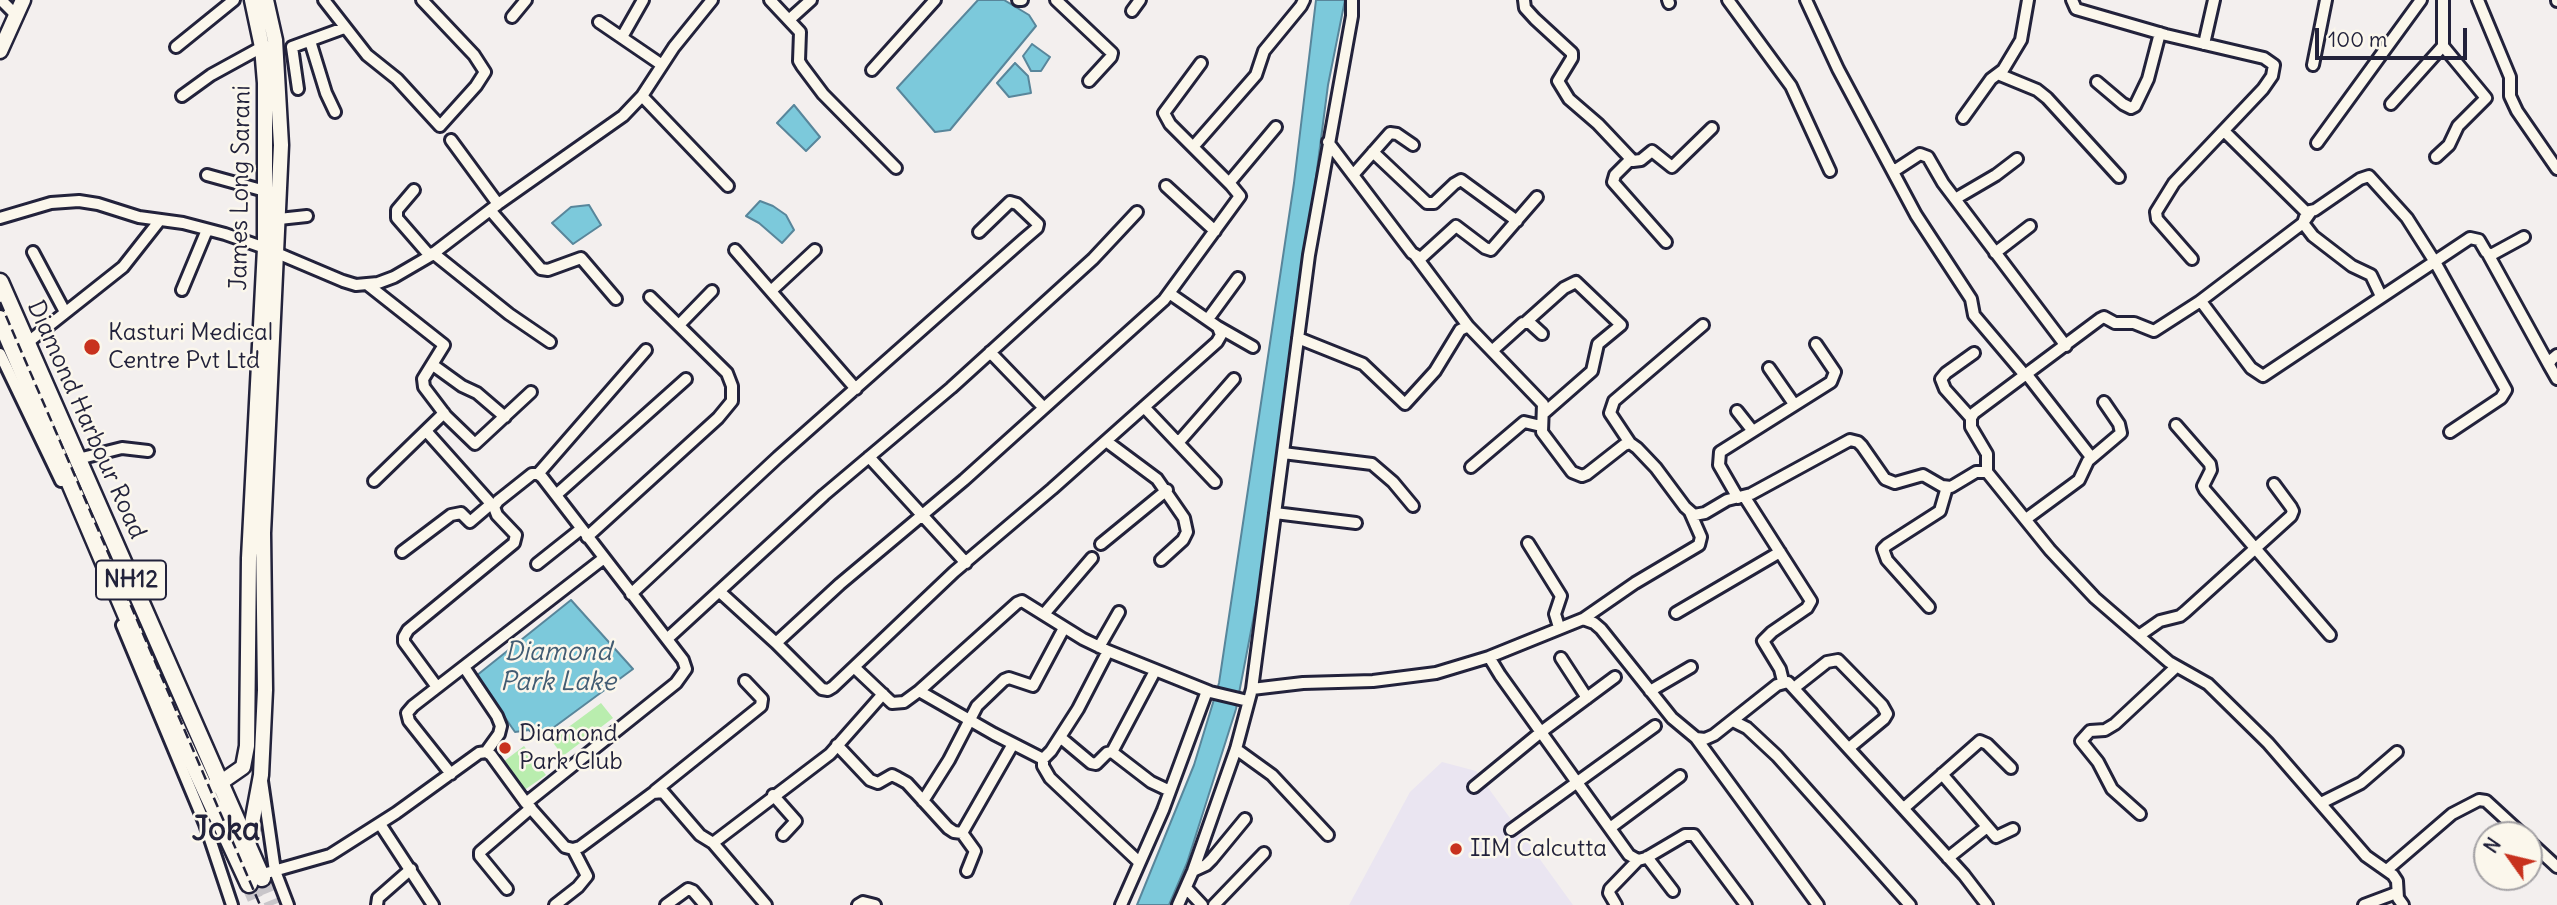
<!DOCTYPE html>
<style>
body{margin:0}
#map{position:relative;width:2557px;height:905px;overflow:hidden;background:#f3efee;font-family:Delius,sans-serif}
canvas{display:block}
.north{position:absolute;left:2473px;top:821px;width:70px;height:70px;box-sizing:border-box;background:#fbf7ec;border:2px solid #a4a2a5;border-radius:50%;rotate:304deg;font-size:19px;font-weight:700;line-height:28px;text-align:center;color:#22223b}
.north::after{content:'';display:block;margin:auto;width:24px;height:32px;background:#c8321e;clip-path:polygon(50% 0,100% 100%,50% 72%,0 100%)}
.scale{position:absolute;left:2315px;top:28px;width:152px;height:32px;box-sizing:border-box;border:4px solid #22223b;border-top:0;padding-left:9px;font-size:21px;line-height:24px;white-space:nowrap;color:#22223b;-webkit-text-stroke:5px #fbf7ec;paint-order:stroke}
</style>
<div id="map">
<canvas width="2557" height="905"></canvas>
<div class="north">N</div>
<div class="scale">100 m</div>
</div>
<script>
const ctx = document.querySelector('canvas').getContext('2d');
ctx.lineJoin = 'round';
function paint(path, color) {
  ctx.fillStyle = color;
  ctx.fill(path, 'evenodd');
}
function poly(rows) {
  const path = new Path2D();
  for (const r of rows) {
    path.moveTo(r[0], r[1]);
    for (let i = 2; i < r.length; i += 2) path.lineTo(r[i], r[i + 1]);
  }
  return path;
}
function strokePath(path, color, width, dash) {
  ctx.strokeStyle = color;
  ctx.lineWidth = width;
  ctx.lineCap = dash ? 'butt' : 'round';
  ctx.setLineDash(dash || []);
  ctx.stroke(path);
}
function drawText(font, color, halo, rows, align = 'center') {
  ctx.font = font + ' Delius,sans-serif';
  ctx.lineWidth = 5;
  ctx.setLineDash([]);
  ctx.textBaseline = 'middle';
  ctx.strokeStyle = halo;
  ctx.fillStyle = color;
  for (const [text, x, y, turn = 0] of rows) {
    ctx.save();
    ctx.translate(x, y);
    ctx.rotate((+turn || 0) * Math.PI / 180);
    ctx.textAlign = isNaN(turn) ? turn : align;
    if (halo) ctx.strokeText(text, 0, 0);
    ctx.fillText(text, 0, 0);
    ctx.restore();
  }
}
paint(poly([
 [1442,762,1476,771,1573,905,1349,905,1410,792]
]), '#eae5f1');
paint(poly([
 [601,703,613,718,563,756,551,740],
 [524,746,546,775,523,791,503,762]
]), '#b9edae');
const water = poly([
 [978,0,1004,0,1029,15,1036,26,950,130,935,132,897,88,978,0],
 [1316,0,1345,0,1328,85,1270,532,1236,709,1187,863,1169,905,1137,905,1194,765,1219,683,1294,183,1316,0],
 [1032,44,1050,57,1041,71,1031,71,1023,56,1032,44],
 [1015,63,1028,76,1031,93,1009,97,997,83,1015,63],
 [794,105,820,137,806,151,777,123,794,105],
 [760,201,773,206,786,215,794,230,782,243,759,223,746,216,760,201],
 [589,205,601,225,573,244,552,223,571,207,589,205],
 [571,600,633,669,538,739,529,730,515,732,476,676,571,600]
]);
paint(water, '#7cc9db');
strokePath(water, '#58869b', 2);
strokePath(poly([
 [262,878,273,905],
 [249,884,258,905]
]), '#c9c6ca', 16, [16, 8]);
const minor = poly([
 [1,0,17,16],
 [324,0,367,55,397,79,440,126,476,86,485,72,474,55,422,0],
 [770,0,800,32,799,61,802,66,823,94,896,168],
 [1018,0,1022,0],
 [1056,0,1112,53,1111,57,1089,81],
 [1524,0,1525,8,1535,19,1572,53,1572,58,1558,81,1569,99,1598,124,1633,161,1641,160,1652,151,1672,167,1712,128],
 [1668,0,1669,3],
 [1728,0,1791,86,1830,171],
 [1806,0,1838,69,1916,215,1971,299,1974,315,2024,374,2028,376,2091,457],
 [2072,0,2076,9,2166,35,2264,58,2274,65,2272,76,2263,89,2174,183,2156,212,2157,219,2192,259],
 [2478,0,2510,77,2510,96,2517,111,2557,169],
 [2557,0,2557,1],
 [1132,11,1140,0],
 [512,17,526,0],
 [790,19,811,0],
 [599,22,662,65],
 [622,37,643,0],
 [310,41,326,93,335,112],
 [2204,44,2214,0],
 [176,47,234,0],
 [2313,65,2326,0],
 [872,70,935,0],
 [1998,74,2037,90,2047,98,2119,177],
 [2097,82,2123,104,2131,108,2135,106,2148,79,2160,33],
 [298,89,292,47,344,28],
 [182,96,211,75,262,47],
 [642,96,728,186],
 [2391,104,2443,46,2443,0],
 [1963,118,1991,79,2003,70,2021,40,2028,0],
 [2224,131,2306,212,2315,210,2360,179,2369,176,2407,218,2435,262,2506,390,2501,398,2450,432],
 [451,140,498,204],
 [1328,142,1412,253,1419,257,1422,257,1456,226,1485,248,1491,250,1537,197],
 [2317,143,2421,0],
 [1193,147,1170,124,1164,113,1201,63],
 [1373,152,1427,203,1434,203,1454,184,1461,180,1517,221],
 [2436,157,2449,145,2458,126,2486,98,2443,46],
 [1631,159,1615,175,1613,182,1666,242],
 [1894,171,1920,154,1928,157,1943,183,2066,346],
 [207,175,265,191],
 [1353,175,1390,133,1397,134,1413,145],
 [1229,183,1276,127],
 [1166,186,1215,231],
 [414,190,397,210,397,218,430,256],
 [1955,199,1996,175,2017,159],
 [490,210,541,269,548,270,581,258,616,299],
 [2305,217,2303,223,2313,236,2352,266,2371,275,2381,296],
 [0,218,51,203,79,201,98,204,139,217,183,223,225,234,265,248,343,281,356,285,378,283,394,277,430,256,498,204,623,116,642,96,674,47,712,0],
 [279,219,307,216],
 [735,250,856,389],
 [33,252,65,312],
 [433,253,509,314,550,342],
 [1995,253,2030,226],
 [2488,254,2549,365],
 [1415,255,1468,326],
 [368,285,444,345,423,379,424,387,446,416,475,444,531,392],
 [182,290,207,230],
 [771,291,815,250],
 [2199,302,2303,223,2310,213],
 [1208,319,1238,278],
 [1526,322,1564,288,1576,282,1621,325,1598,344,1592,371,1544,413],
 [679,325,712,291],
 [1218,327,1253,347],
 [1298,338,1363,364,1405,404,1435,371,1460,330,1468,326,1543,404,1542,432,1572,472,1582,476,1587,474,1624,445,1630,443,1637,448,1656,468,1685,507,1694,515,1705,513,1727,500,1751,494,1850,440,1858,442,1862,446,1885,479,1895,483,1923,475,1942,486,1951,487,1976,472,1987,472,2050,550,2095,598,2169,662,2208,684,2268,743,2366,856,2393,875,2397,881,2398,898,2403,905],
 [27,343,123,267,160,220],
 [1493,350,1523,323,1530,323,1542,334],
 [990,352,1044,408],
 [0,354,61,481],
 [2557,355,2551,360,2549,365,2557,379],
 [433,365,462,386,477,393,505,417],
 [1769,368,1794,404],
 [1144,407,1215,482],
 [1737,411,1752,430],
 [1971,418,1945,389,1941,379,1946,373,1974,353],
 [2176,425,2210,464,2211,470,2203,486,2205,490,2330,635],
 [427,432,494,507],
 [1106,441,1157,479,1184,518,1187,532,1183,540,1161,560],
 [1178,443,1234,379],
 [1630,443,1610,413,1614,401,1703,325],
 [1283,453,1372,464,1393,482,1413,506],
 [869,457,966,563],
 [78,459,122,448,148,451],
 [1471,467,1524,422,1541,426],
 [1987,472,1987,454,1971,427,1971,418,1974,413,2100,319,2104,317,2115,323,2134,323,2154,331,2199,302,2203,304,2251,368,2263,376,2470,238,2479,240,2486,252,2491,255,2524,237],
 [538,474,646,350],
 [374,481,444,413],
 [556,495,686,379],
 [1744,496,1811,601,1807,608,1772,632,1763,641,1780,669,1783,681],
 [1738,498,1719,465,1720,452,1831,382,1835,372,1816,344],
 [1275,513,1356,523],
 [2026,519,2079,480,2088,461,2121,433,2119,424,2104,402],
 [587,537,718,418,732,401,732,386,727,373,650,297],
 [1528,543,1561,596,1555,614,1559,627],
 [1101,544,1167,490],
 [402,552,451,515,461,513,470,522,491,504],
 [537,564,581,529],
 [720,592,776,643,840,584,964,480,1164,300,1240,196,1231,185,1193,147,1256,75,1264,51,1301,6,1304,0],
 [631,594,778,457,1023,240,1037,228,1038,224,1017,204,1010,202,979,232],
 [1929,607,1887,560,1883,549,1887,545,1940,511,1947,487],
 [1676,613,1780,552],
 [1044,614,1092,558],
 [1583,619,1635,583,1699,545,1701,537,1690,512],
 [122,625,205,824,232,905],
 [2140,635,2160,621,2180,616,2185,612,2291,516,2293,511,2291,507,2274,484],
 [667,639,824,495,951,388,1093,259,1137,212],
 [776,643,822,689,828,690,833,687,954,572,1052,489,1217,342,1221,335,1218,327,1169,293],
 [1099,647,1119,612],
 [1489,657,1500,675,1629,855,1638,860,1646,858,1685,835,1694,835,1746,905],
 [1561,658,1587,698],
 [464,667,497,716,501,726,499,734,486,752],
 [855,668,892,703,904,702,919,691,994,734,1043,759,1051,751,1078,709,1108,651],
 [1794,688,1827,662,1838,660,1882,705,1887,714,1884,719,1849,748],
 [1252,689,1303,683,1373,681,1436,673,1489,657,1583,619,1594,623,1601,629,1672,718,1696,738,1705,739,1714,735,1777,685,1788,682,1964,875,1987,905],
 [919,691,1017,603,1022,601,1083,639,1108,651,1210,692,1248,701],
 [1650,691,1691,667],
 [1733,721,1747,728,1777,756,1910,905],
 [1060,737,1091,763,1096,764,1107,753,1112,752,1151,782,1170,791],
 [1696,738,1818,905],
 [837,745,870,780,878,783,892,775,898,778,907,783,948,828,954,832,962,833,1013,744],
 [1236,749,1272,775,1328,835],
 [1112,752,1155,671],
 [1043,759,1043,766,1050,778,1139,862],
 [451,774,409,721,407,713,413,706,604,558],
 [1942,774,1996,837,2013,829],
 [262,781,275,871,288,905],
 [1474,787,1541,732,1615,677],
 [655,791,761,706,762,699,745,681],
 [773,795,796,821,783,835],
 [923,801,949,760,977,706,1004,680,1009,678,1033,686,1064,628],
 [526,803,565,847,573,849,580,847,653,793,663,792,700,835,713,843,830,754,883,694],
 [2321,803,2361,783,2397,752],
 [1904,808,1980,741,1987,744,2011,768],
 [2140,814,2112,789,2098,762,2081,741,2090,731,2105,730,2115,724,2176,667],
 [380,824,433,905],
 [1610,828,1680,776],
 [1511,830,1655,726],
 [962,833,975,851,967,871],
 [2529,841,2557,867],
 [713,843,766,905],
 [1647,857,1673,891],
 [1948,858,1987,827],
 [2388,869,2452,814,2479,800,2486,801,2523,835],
 [1193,871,1206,865,1212,859,1245,819],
 [256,876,330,855,396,813,479,753,486,752,491,755,526,803,676,683,686,669,683,660,542,477,538,474,532,474,498,501,494,507,497,515,516,535,514,543,408,630,404,637,404,642,437,687],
 [1186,888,1202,905],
 [507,889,480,856,480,852,531,808],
 [377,905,378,898,411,869],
 [555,905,578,887,587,876,573,849],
 [666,905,688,889,693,891,705,905],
 [858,905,863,902,875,905],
 [1121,905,1163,810,1207,691],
 [1178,905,1193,871,1236,749,1252,689,1309,255,1352,16,1352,0],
 [1214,905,1264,853],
 [1616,905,1609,893,1610,889,1638,860],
 [2364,905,2396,893]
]);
const major = poly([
 [0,51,23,0],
 [205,790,220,783,243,767,247,746,249,558,265,248,265,83,262,47,252,0],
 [245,848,248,845,261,775,265,690,263,533,281,145,275,40,266,0]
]);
const highway = poly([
 [0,282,262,878],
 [0,319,148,666,249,884]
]);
strokePath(minor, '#22223b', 16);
strokePath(major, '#22223b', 19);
strokePath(highway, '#22223b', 21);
strokePath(minor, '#fbf7ec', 10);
strokePath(major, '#fbf7ec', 14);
strokePath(highway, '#fbf7ec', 16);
strokePath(poly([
 [0,302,260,905]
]), '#22223b', 2.5, [10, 5]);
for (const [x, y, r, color] of [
 [92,347,9,"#c8321e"],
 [505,748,7,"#c8321e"],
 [1456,849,7,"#c8321e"]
]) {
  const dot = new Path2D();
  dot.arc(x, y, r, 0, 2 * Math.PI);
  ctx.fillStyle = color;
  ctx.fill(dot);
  strokePath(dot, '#fbf7ec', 2.5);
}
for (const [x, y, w] of [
 [131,580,70]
]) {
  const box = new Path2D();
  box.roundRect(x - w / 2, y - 19.5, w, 39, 5);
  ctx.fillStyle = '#fbf7ec';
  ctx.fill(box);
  strokePath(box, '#22223b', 2);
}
drawText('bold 23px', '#22223b', null, [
 ["NH12",131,580]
]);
drawText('24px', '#22223b', '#fbf7ec', [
 ["James Long Sarani",241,188,-89],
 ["Diamond Harbour Road",86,420,66]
]);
drawText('24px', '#22223b', '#fbf7ec', [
 ["Kasturi Medical",108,333],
 ["Centre Pvt Ltd",108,361],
 ["Diamond",519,734],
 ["Park Club",519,762],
 ["IIM Calcutta",1470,849]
], 'left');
drawText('italic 26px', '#425c73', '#fbf7ec', [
 ["Diamond",558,653],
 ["Park Lake",558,683]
]);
drawText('bold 32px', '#22223b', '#fbf7ec', [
 ["Joka",226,831]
]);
</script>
